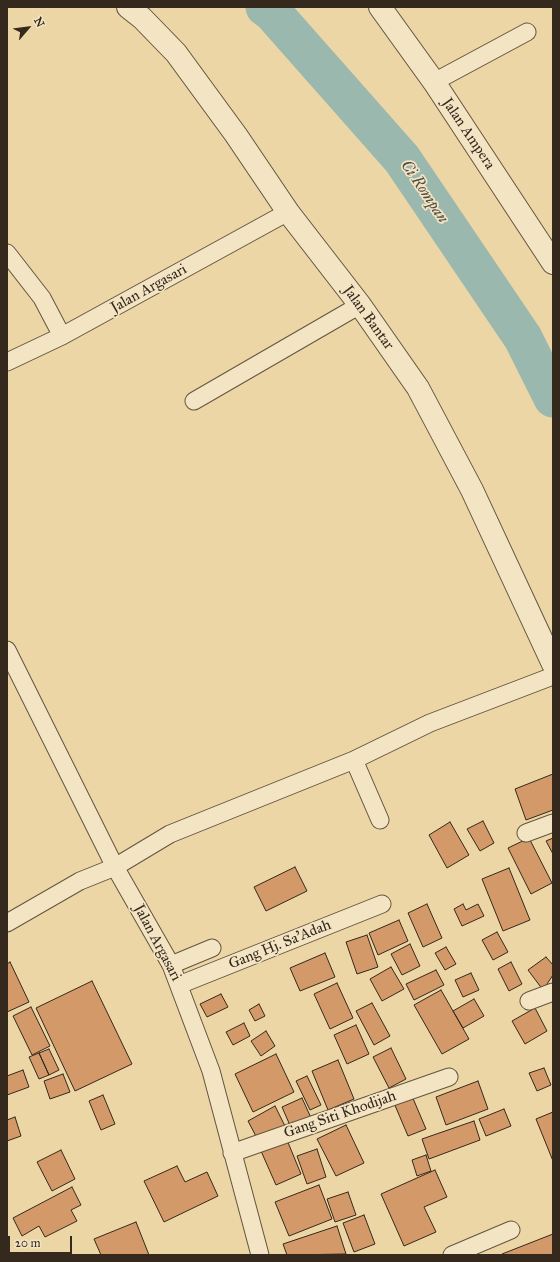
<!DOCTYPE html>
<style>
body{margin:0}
#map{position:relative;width:560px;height:1262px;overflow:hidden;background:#ecd6a5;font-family:"IM FELL Great Primer",serif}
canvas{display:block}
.frame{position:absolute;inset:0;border:8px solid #35281d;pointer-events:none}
.north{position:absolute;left:8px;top:8px;width:40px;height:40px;-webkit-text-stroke:3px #f3e4c4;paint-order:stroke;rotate:62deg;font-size:11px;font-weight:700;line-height:16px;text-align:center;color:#35281d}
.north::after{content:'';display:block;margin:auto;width:14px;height:18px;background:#35281d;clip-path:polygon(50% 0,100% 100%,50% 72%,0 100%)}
.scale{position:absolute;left:8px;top:1236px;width:64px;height:18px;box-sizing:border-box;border:2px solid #35281d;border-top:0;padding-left:5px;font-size:12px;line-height:14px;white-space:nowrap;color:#35281d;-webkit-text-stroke:3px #f3e4c4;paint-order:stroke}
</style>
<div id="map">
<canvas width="560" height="1262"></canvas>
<div class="frame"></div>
<div class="north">N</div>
<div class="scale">20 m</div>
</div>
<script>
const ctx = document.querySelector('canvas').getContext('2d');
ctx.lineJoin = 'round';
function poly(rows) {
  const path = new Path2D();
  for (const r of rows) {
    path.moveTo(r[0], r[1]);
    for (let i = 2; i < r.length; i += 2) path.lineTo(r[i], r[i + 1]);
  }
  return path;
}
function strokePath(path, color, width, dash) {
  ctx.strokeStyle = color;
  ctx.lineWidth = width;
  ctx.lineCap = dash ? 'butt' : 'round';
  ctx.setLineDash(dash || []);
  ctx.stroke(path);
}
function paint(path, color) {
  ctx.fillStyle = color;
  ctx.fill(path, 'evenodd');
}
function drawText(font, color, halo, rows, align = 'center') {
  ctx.font = font + ' "IM FELL Great Primer",serif';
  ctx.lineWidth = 3.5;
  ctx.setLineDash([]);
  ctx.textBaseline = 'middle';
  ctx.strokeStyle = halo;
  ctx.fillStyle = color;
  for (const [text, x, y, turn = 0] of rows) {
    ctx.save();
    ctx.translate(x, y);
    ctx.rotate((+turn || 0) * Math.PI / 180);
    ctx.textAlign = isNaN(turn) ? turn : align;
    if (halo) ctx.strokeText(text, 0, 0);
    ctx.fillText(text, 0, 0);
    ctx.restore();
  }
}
strokePath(poly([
 [265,7,273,13,402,159,523,338,553,398]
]), '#9ab8ae', 39);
const building = poly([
 [553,774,553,810,526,820,515,789,553,774],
 [483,821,494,843,480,851,467,829,483,821],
 [450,822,469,855,447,868,429,835,450,822],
 [529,838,552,883,531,894,508,848,529,838],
 [553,838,553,854,546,841,553,838],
 [295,867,307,891,266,911,254,887,295,867],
 [509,868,530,920,503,931,482,879,509,868],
 [427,904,442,938,423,947,408,913,427,904],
 [463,904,466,910,478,904,484,916,462,926,454,909,463,904],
 [399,920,408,941,378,955,369,933,399,920],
 [497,932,508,952,493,960,482,940,497,932],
 [367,935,378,967,357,974,346,942,367,935],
 [410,944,420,966,402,975,391,954,410,944],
 [446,947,456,964,445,970,435,953,446,947],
 [325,953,335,977,300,991,290,968,325,953],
 [546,957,553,965,553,975,543,990,528,970,546,957],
 [10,962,29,1002,7,1012,7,964,10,962],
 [511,962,522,984,509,991,498,969,511,962],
 [391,967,404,989,382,1001,370,979,391,967],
 [436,970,444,985,414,1000,406,984,436,970],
 [471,973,479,990,463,997,455,980,471,973],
 [92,981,132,1064,75,1091,36,1008,92,981],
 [337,983,353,1018,330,1029,314,994,337,983],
 [441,990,469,1039,442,1054,414,1005,441,990],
 [221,994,228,1007,207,1017,200,1004,221,994],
 [474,999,484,1016,463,1028,453,1011,474,999],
 [372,1003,390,1036,374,1045,356,1011,372,1003],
 [259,1004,265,1016,255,1021,249,1010,259,1004],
 [31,1007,50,1046,32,1055,13,1016,31,1007],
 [535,1008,547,1031,525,1044,512,1021,535,1008],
 [244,1023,250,1036,233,1045,226,1032,244,1023],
 [356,1025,369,1054,347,1064,334,1035,356,1025],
 [266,1031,275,1046,261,1056,251,1041,266,1031],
 [391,1048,406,1079,389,1088,373,1057,391,1048],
 [49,1049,59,1070,49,1075,39,1053,49,1049],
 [39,1053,49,1075,39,1079,29,1057,39,1053],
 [276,1054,294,1092,253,1112,235,1074,276,1054],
 [338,1060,354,1099,328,1110,312,1071,338,1060],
 [544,1068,551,1085,537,1091,529,1073,544,1068],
 [23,1070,29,1087,7,1095,7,1076,23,1070],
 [63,1074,70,1092,50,1099,44,1081,63,1074],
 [307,1076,321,1105,310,1110,296,1081,307,1076],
 [478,1081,488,1109,446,1125,436,1097,478,1081],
 [103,1095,115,1124,101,1130,89,1101,103,1095],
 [412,1096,426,1129,408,1136,394,1103,412,1096],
 [302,1098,312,1120,292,1130,282,1107,302,1098],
 [275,1106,286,1128,259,1142,248,1121,275,1106],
 [504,1109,511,1126,486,1136,479,1119,504,1109],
 [553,1112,553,1161,536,1119,553,1112],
 [15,1117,21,1136,7,1141,7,1120,15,1117],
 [474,1121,480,1140,429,1159,422,1139,474,1121],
 [346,1125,364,1163,336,1176,317,1139,346,1125],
 [287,1140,301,1174,276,1185,261,1151,287,1140],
 [317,1149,326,1177,307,1184,297,1156,317,1149],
 [61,1150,75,1179,52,1191,37,1162,61,1150],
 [426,1155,431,1171,417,1176,412,1160,426,1155],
 [177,1166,185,1182,207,1172,218,1196,164,1222,144,1181,177,1166],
 [435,1170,447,1197,424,1207,436,1232,404,1246,381,1194,435,1170],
 [319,1185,332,1219,289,1236,275,1202,319,1185],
 [72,1187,81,1205,71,1210,77,1221,45,1237,39,1226,22,1236,13,1218,72,1187],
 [348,1192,356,1215,335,1222,327,1199,348,1192],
 [364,1215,375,1244,354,1252,343,1223,364,1215],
 [136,1222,149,1255,101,1255,94,1239,136,1222],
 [337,1226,346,1254,287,1255,283,1244,337,1226],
 [553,1234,553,1255,503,1255,502,1254,553,1234]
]);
paint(building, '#d39969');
strokePath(building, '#35281d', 1);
const minor = poly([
 [434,82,527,32],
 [7,253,42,298,62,336],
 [7,362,62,336,288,212],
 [194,401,360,305],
 [7,650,115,867,171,965,211,1071,260,1255],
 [354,760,380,820],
 [526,833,553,823],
 [7,923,80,881,115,867,170,834,354,760,430,723,553,676],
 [171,965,212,948],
 [179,985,382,904],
 [529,1001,553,992],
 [232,1153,449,1077],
 [452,1255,511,1230]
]);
const tertiary = poly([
 [128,7,142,18,176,53,236,135,288,212,360,305,418,388,472,490,553,664],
 [380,7,434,82,553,263]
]);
strokePath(minor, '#63543f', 19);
strokePath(tertiary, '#63543f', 24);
strokePath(minor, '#f3e4c4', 17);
strokePath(tertiary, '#f3e4c4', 22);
drawText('15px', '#35281d', '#f3e4c4', [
 ["Jalan Ampera",468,134,56],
 ["Jalan Argasari",149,289,-29],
 ["Jalan Bantar",368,318,54],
 ["Jalan Argasari",157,943,62],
 ["Gang Hj. Sa'Adah",280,945,-22],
 ["Gang Siti Khodijah",340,1115,-19]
]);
drawText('italic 16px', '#4e4c41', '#f3e4c4', [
 ["Ci Rompan",424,192,56]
]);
</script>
